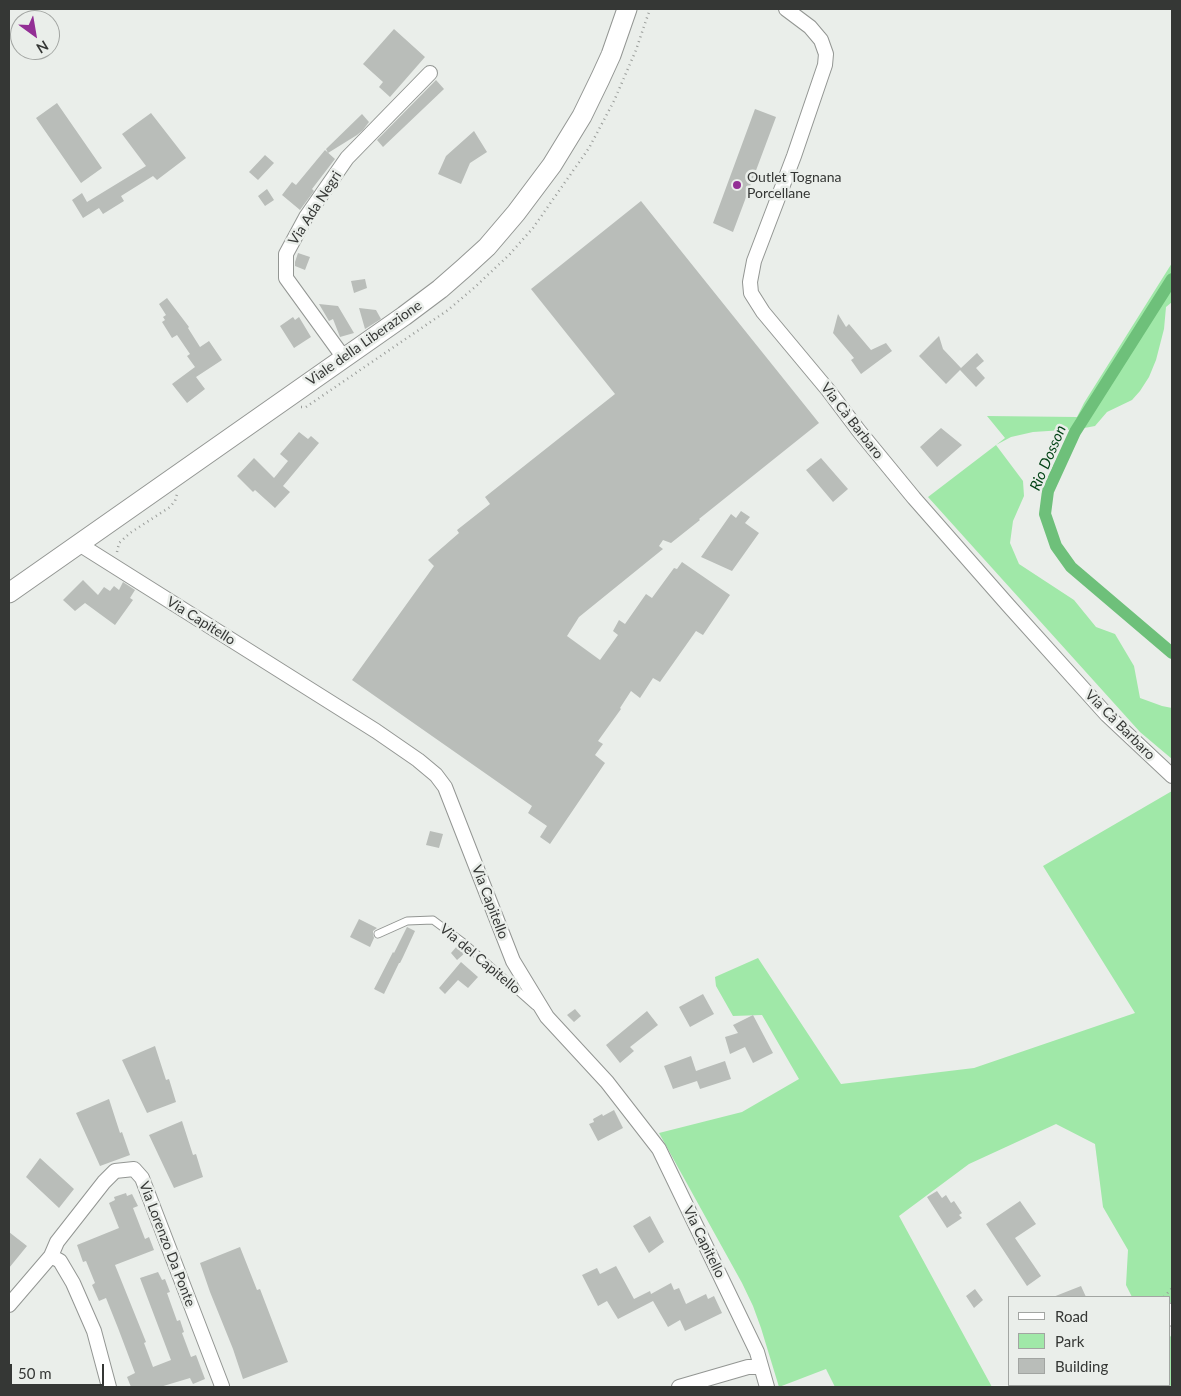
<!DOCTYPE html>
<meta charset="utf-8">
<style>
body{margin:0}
#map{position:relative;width:1181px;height:1396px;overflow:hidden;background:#eaeeea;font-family:Lato,sans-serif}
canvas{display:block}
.frame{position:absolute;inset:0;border:10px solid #353735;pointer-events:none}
.legend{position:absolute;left:1008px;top:1296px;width:162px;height:90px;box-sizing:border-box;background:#eaeeea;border:1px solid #a2a5a2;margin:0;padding:6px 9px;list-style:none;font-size:15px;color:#353735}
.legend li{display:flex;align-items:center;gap:10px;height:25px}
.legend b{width:25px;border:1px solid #a2a5a2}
.north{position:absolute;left:10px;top:10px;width:50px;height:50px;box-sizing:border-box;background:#eaeeea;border:1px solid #a2a5a2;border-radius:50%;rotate:148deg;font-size:14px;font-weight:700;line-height:20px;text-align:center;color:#353735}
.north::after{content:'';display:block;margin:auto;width:18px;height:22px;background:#932f95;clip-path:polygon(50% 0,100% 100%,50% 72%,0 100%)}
.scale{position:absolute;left:10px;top:1364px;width:94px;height:22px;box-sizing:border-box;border:2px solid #353735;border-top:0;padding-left:6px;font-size:15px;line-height:18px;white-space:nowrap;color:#353735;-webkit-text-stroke:4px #eaeeea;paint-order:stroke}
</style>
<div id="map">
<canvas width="1181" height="1396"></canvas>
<div class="frame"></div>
<ul class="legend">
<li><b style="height:6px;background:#fff"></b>Road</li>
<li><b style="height:14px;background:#a0e8a8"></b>Park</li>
<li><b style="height:14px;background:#b9bdb9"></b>Building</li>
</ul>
<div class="north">N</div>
<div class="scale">50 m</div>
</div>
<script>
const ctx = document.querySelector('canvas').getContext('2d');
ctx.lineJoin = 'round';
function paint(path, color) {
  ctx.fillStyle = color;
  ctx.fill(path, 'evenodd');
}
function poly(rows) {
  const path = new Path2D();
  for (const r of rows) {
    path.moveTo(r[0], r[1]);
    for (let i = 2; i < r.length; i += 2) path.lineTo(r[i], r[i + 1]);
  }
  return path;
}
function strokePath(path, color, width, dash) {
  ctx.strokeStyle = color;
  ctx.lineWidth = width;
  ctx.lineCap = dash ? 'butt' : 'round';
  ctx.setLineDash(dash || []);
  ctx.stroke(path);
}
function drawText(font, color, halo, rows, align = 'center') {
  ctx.font = font + ' Lato,sans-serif';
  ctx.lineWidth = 5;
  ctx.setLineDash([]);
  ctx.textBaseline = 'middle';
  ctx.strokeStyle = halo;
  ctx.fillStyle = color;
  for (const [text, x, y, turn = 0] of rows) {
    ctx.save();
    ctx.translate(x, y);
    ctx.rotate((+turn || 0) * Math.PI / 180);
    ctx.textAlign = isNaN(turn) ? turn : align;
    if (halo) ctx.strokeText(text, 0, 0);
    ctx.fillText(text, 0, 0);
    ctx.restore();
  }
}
paint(poly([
 [1172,263,1172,302,1166,307,1164,329,1156,360,1149,377,1140,391,1132,400,1107,412,1095,426,1079,429,1033,432,1011,437,996,445,1005,438,987,416,1077,417,1084,403],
 [996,445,1023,481,1024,496,1013,521,1010,543,1019,564,1074,600,1096,627,1115,634,1134,666,1140,698,1162,706,1172,708,1172,759,1140,732,928,497],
 [1172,791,1172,1301,1170,1303,1170,1297,1132,1297,1126,1285,1128,1250,1103,1207,1095,1144,1056,1124,969,1164,899,1216,992,1387,835,1387,826,1369,779,1387,761,1328,753,1306,742,1283,659,1133,742,1112,799,1079,762,1015,733,1016,716,986,715,977,758,958,841,1084,974,1068,1135,1013,1043,866],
 [1172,1334,1172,1387,1125,1387,1127,1385,1170,1385,1170,1337]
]), '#a0e8a8');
strokePath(poly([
 [1172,279,1075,432,1048,491,1045,514,1056,546,1071,567,1172,653]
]), '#6ec07a', 12);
paint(poly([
 [394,29,425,57,390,97,379,87,383,82,363,64],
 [436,80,444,89,383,147,377,140],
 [57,103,102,168,81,183,36,118],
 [755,109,776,117,733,232,713,223],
 [151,113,186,158,157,180,153,176,121,196,124,201,103,214,99,208,83,218,72,200,82,193,87,202,146,166,122,134],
 [362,114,369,122,363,130,357,135,328,153,326,149],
 [474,131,487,152,470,163,461,184,438,174,446,156],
 [325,150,335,159,312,189,314,191,300,210,282,195,292,182,296,185],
 [265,155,274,163,258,180,249,172],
 [267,189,274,200,265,206,258,196],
 [641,201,819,423,699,519,700,520,671,543,663,540,659,546,663,549,579,617,567,636,600,660,618,635,613,631,619,620,625,624,646,594,652,598,674,568,677,569,682,562,730,595,703,635,696,631,660,682,653,678,640,698,631,691,620,708,621,709,598,741,603,744,595,755,605,763,550,844,540,837,547,826,528,813,532,806,352,680,434,566,428,560,459,533,457,530,490,504,485,497,615,394,531,289],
 [298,253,310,257,305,270,295,266,295,262],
 [365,279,367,288,354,293,351,281],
 [167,298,189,327,188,328,200,347,209,341,222,360,196,377,205,389,187,403,172,384,195,367,187,356,190,354,177,335,172,338,162,322,165,320,163,317,166,315,159,304],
 [319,304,338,306,354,333,340,337,333,319,329,321],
 [359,308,376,310,381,319,365,329],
 [838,314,846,327,849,324,871,350,886,343,892,351,861,374,851,360,854,358,833,333],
 [293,317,295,320,299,317,311,337,294,348,280,326],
 [939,336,943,349,961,368,977,353,984,361,976,368,985,378,976,387,960,370,946,384,919,356],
 [941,428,962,445,937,467,920,447],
 [299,432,308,439,311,436,319,443,283,486,290,492,275,508,255,490,253,492,237,476,254,458,274,478,288,461,280,454],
 [821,458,848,489,833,502,806,470],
 [741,511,750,517,745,523,759,533,732,571,701,557,731,514,736,518],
 [83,580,98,595,104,587,110,591,114,586,119,590,123,582,135,590,130,598,133,600,115,625,85,603,75,611,63,600],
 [430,831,443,834,439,848,426,845],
 [359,919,377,928,373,931,373,934,374,938,370,947,350,937],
 [407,927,415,931,403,957,400,963,399,963,384,994,374,989,393,952,394,953],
 [458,945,465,953,457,960,451,953],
 [461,962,478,977,468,988,458,980,445,994,439,988],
 [703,994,714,1014,690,1027,679,1007],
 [575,1009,581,1016,574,1022,567,1015],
 [647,1011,658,1025,630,1047,634,1051,620,1063,606,1045],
 [753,1015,773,1053,753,1063,745,1047,730,1054,725,1037,738,1033,733,1025],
 [155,1046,166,1080,169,1079,176,1102,147,1113,122,1060],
 [691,1056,696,1071,725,1061,731,1079,700,1089,697,1081,673,1089,664,1066],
 [109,1099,120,1133,122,1132,130,1155,100,1166,76,1113],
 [614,1110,623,1128,598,1141,589,1124,594,1122,593,1119,602,1114,603,1116],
 [182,1121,193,1155,196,1154,203,1177,174,1188,149,1135],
 [40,1158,74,1189,59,1208,26,1177],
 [937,1191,942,1198,946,1195,951,1203,954,1201,962,1213,959,1215,962,1218,947,1228,927,1197],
 [126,1193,127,1196,132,1194,138,1206,133,1208,145,1239,149,1237,154,1250,115,1265,146,1342,144,1343,153,1367,171,1360,140,1278,158,1272,162,1280,165,1279,170,1292,167,1293,177,1321,180,1320,184,1332,182,1333,191,1357,196,1355,205,1379,193,1384,190,1378,160,1387,131,1387,127,1377,135,1373,118,1328,106,1298,99,1301,92,1285,95,1283,86,1261,83,1262,77,1245,119,1228,109,1203,115,1200,114,1197],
 [1020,1201,1036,1224,1015,1238,1041,1276,1027,1286,986,1224],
 [650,1216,664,1242,649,1253,633,1226],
 [9,1232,27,1246,9,1268],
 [240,1247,257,1290,260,1289,288,1362,243,1379,233,1349,210,1292,200,1263],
 [616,1266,634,1299,650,1291,651,1294,671,1283,674,1290,679,1288,686,1304,706,1294,708,1299,714,1296,722,1313,685,1331,680,1320,668,1327,653,1301,618,1319,607,1301,598,1306,582,1275,597,1268,600,1274],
 [1081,1286,1086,1297,1053,1297],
 [975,1289,983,1300,974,1308,966,1296]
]), '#b9bdb9');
const lane = poly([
 [378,934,407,921,433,920,464,943,535,1006]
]);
const street = poly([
 [786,9,810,27,821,40,826,54,825,65,794,156,754,261,750,282,751,293,763,312,828,390,859,431,914,498,1008,605,1107,715,1172,776],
 [344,358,286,278,286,254,306,217,347,158,430,73],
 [79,544,376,731,418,760,436,775,445,787,513,961,547,1017,607,1082,659,1149,757,1352,767,1387],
 [51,1256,60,1261,73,1283,94,1331,109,1387],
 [9,1305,51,1256,57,1242,104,1182,115,1171,134,1169,142,1178,222,1386,221,1387],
 [679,1387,748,1367,761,1367]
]);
const secondary = poly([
 [9,593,404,316,440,289,464,268,487,247,516,213,552,165,582,116,600,79,611,55,627,9],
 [1170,1316,1172,1313],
 [1105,1387,1107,1385]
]);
strokePath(lane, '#939693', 9);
strokePath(street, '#939693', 16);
strokePath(secondary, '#939693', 21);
strokePath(poly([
 [301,407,306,407,448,310,475,287,510,254,533,228,589,148,614,101,636,50,650,9],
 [117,552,119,543,130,533,170,507,175,501,177,494],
 [1164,1297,1172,1288],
 [1085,1387,1087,1385]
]), '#9a9d9a', 2.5, [1, 4]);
strokePath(lane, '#fff', 7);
strokePath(street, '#fff', 14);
strokePath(secondary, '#fff', 19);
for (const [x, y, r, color] of [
 [737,185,5,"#932f95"]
]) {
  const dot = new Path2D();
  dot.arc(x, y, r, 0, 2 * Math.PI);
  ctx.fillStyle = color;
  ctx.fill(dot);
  strokePath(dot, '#eaeeea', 2);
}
drawText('14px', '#353735', '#eaeeea', [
 ["Outlet Tognana",747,177],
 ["Porcellane",747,193]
], 'left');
drawText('14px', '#353735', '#eaeeea', [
 ["Via Ada Negri",315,208,-57],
 ["Viale della Liberazione",364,343,-35],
 ["Via Cà Barbaro",852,421,52],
 ["Via Capitello",201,621,32],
 ["Via Cà Barbaro",1120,725,45],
 ["Via Capitello",490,902,69],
 ["Via del Capitello",480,959,40],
 ["Via Capitello",704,1242,64],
 ["Via Lorenzo Da Ponte",167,1244,69]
]);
drawText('italic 15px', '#044417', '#eaeeea', [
 ["Rio Dosson",1048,458,-67]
]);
</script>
